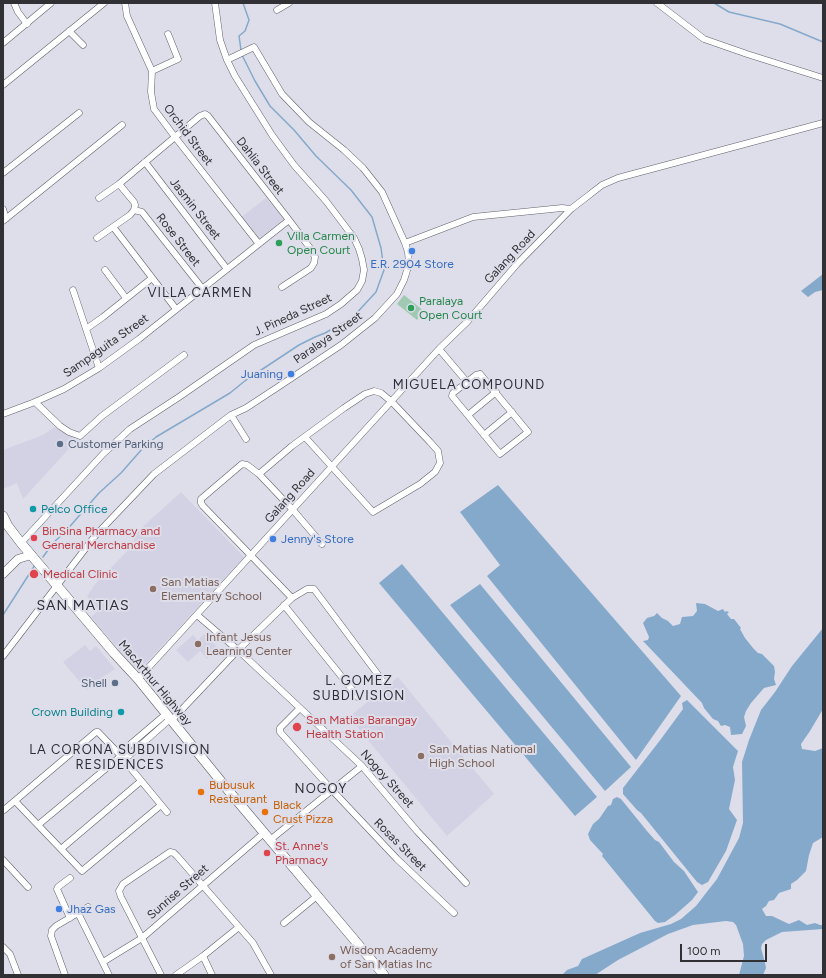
<!DOCTYPE html>
<style>
body{margin:0}
#map{position:relative;width:826px;height:978px;overflow:hidden;background:#dedeea;font-family:Figtree,sans-serif}
canvas{display:block}
.frame{position:absolute;inset:0;border:4px solid #303035;pointer-events:none}
.scale{position:absolute;left:680px;top:944px;width:87px;height:18px;box-sizing:border-box;border:2px solid #303035;border-top:0;padding-left:5px;font-size:12px;line-height:14px;white-space:nowrap;color:#303035;-webkit-text-stroke:3px #dedeea;paint-order:stroke}
</style>
<div id="map">
<canvas width="826" height="978"></canvas>
<div class="frame"></div>
<div class="scale">100 m</div>
</div>
<script>
const ctx = document.querySelector('canvas').getContext('2d');
ctx.lineJoin = 'round';
function paint(path, color) {
  ctx.fillStyle = color;
  ctx.fill(path, 'evenodd');
}
function poly(rows) {
  const path = new Path2D();
  for (const r of rows) {
    path.moveTo(r[0], r[1]);
    for (let i = 2; i < r.length; i += 2) path.lineTo(r[i], r[i + 1]);
  }
  return path;
}
function strokePath(path, color, width, dash) {
  ctx.strokeStyle = color;
  ctx.lineWidth = width;
  ctx.lineCap = dash ? 'butt' : 'round';
  ctx.setLineDash(dash || []);
  ctx.stroke(path);
}
function drawText(font, color, halo, rows, align = 'center') {
  ctx.font = font + ' Figtree,sans-serif';
  ctx.lineWidth = 4;
  ctx.setLineDash([]);
  ctx.textBaseline = 'middle';
  ctx.strokeStyle = halo;
  ctx.fillStyle = color;
  for (const [text, x, y, turn = 0] of rows) {
    ctx.save();
    ctx.translate(x, y);
    ctx.rotate((+turn || 0) * Math.PI / 180);
    ctx.textAlign = isNaN(turn) ? turn : align;
    if (halo) ctx.strokeText(text, 0, 0);
    ctx.fillText(text, 0, 0);
    ctx.restore();
  }
}
paint(poly([
 [266,198,284,219,257,240,240,218],
 [59,424,77,440,23,499,17,483,3,489,3,450,43,435],
 [181,492,244,557,141,669,137,670,91,617,99,610,87,596,96,583,132,546,137,532],
 [204,634,218,648,207,659,200,651,188,662,176,650,193,635,198,640],
 [85,645,90,651,96,646,115,669,95,682,87,690,63,662],
 [398,677,494,794,447,836,349,717]
]), '#d2d2e4');
paint(poly([
 [404,295,424,311,417,320,397,304]
]), '#a0c9b1');
paint(poly([
 [823,274,823,290,815,292,808,297,801,291],
 [498,485,681,696,636,760,487,576,500,565,460,512],
 [402,564,597,797,575,816,379,583],
 [480,584,631,767,605,791,450,605],
 [696,603,705,604,718,611,723,609,725,612,726,611,729,612,727,614,731,619,734,619,741,628,740,629,745,638,753,648,758,653,762,654,774,666,775,672,774,679,776,685,764,688,751,703,746,711,744,717,746,726,742,734,731,735,730,727,725,725,721,726,718,721,713,719,704,708,702,703,643,641,648,640,649,637,643,623,647,618,654,616,657,613,662,618,668,621,673,626,680,624,682,617,693,616,697,611],
 [823,628,823,709,810,731,801,744,802,749,815,751,823,748,823,837,813,843,809,855,806,871,797,880,791,884,791,889,779,893,774,900,769,901,766,906,762,909,766,916,772,916,789,924,799,920,807,925,815,923,820,925,823,925,823,929,782,932,766,940,762,944,761,948,765,963,766,968,763,975,739,975,744,956,743,944,736,925,733,922,726,921,693,925,668,934,618,960,595,975,562,975,567,970,578,966,582,959,640,933,671,924,681,919,696,906,706,893,717,879,739,838,743,823,742,762,749,740,761,710,775,692,792,666],
 [687,700,738,751,733,767,735,780,729,809,737,820,726,851,708,882,702,885,697,882,641,813,637,810,623,794,623,788,661,739,683,709,682,703],
 [617,797,621,799,647,831,655,840,659,842,674,862,684,871,698,892,692,900,675,915,665,922,658,923,655,921,602,856,603,854,590,840,588,834,593,824,599,819,608,806,611,805,613,799]
]), '#85a9cb');
strokePath(poly([
 [714,3,729,12,780,24,823,42],
 [241,50,239,36,245,31,249,20,243,3],
 [43,557,53,543,65,532,99,493,121,473,143,448,156,437,230,393,246,380,299,345,315,337,325,333,352,318,376,292,384,270,381,248,372,217,351,190,316,156,294,130,270,106,255,81,242,55],
 [3,615,35,565]
]), '#85a9cb', 1.5);
const minor = poly([
 [14,3,18,12,27,24],
 [125,3,127,16,152,71,151,92,154,109,175,137,259,244],
 [657,3,704,39,747,54,823,78],
 [277,10,289,3],
 [69,31,83,45],
 [3,43,51,3],
 [152,71,178,59,168,34],
 [3,85,104,3],
 [145,162,227,269],
 [3,173,79,113],
 [99,198,119,184,200,116,205,114,208,116,289,220,310,248,315,257,314,263,311,268,282,287],
 [3,209,6,219],
 [134,210,142,212,202,288],
 [3,221,122,125],
 [114,228,176,309],
 [97,238,130,215,134,210,135,205,134,202,119,184],
 [405,243,473,217,562,208,571,209],
 [105,270,126,298],
 [73,290,99,368],
 [86,329,103,317,152,278],
 [439,349,467,382],
 [480,374,528,432,500,454,452,396,453,393,467,382,476,375,480,374],
 [35,402,60,426,69,432,80,436,102,416,184,355],
 [3,414,35,402,64,389,99,368,139,339,289,220],
 [231,415,246,439],
 [468,415,496,392],
 [484,435,512,412],
 [259,474,292,446,344,408,365,394,374,391,381,393,392,402,430,442,438,451,440,463,435,472,420,484,373,512,305,437],
 [21,543,103,454,130,429,179,397,254,345,326,314,341,304,357,290,362,281,364,270,362,259,359,249,354,238,326,201,294,165,272,135,235,76,227,60,220,40,215,3],
 [292,598,203,506,201,503,201,499,242,464,247,465,259,474,293,510,322,544],
 [284,605,358,697],
 [197,615,238,650,362,766,417,831,466,883],
 [3,656,95,536,154,474,231,415,246,408,278,387,341,345,375,318,397,294,404,280,409,264,408,252,405,243,382,192,363,168,344,150,309,122,282,94,254,47,227,60],
 [138,679,439,349,467,322,517,264,571,209,584,199,602,185,618,178,823,123],
 [300,708,280,728,280,732,332,790,397,859,454,913],
 [171,721,238,650,292,598,307,589,314,589,382,680],
 [119,754,166,714],
 [124,760,170,719],
 [15,801,82,871,161,805],
 [4,810,96,732,98,732,119,754,167,812],
 [38,825,121,756],
 [270,840,362,766],
 [61,849,141,781],
 [3,860,28,887],
 [78,913,109,975],
 [70,918,57,889,58,887,70,878],
 [284,923,317,896],
 [3,947,10,954,18,975],
 [203,956,212,975],
 [103,962,142,938,264,833],
 [65,975,51,936,52,930,56,926,88,907],
 [161,975,121,897,119,891,123,884,170,852,174,853,177,856,253,943,271,975],
 [176,975,203,956,239,927]
]);
const major = poly([
 [3,574,18,559,31,555]
]);
const highway = poly([
 [3,516,8,526,21,543,114,653,138,679,228,790,384,975]
]);
strokePath(minor, '#60616b', 7);
strokePath(major, '#60616b', 9);
strokePath(highway, '#60616b', 10);
strokePath(minor, '#fff', 6);
strokePath(major, '#fff', 8);
strokePath(highway, '#fff', 9);
for (const [x, y, r, color] of [
 [279,243,4,"#2e9e5b"],
 [412,251,4,"#3f7fe0"],
 [411,308,4,"#2e9e5b"],
 [291,374,4,"#3f7fe0"],
 [60,444,4,"#5c6f8a"],
 [33,509,4,"#0f9aa8"],
 [34,538,4,"#e0444e"],
 [273,539,4,"#3f7fe0"],
 [34,574,5,"#e0444e"],
 [153,589,4,"#8d6e63"],
 [198,644,4,"#8d6e63"],
 [115,683,4,"#5c6f8a"],
 [121,712,4,"#0f9aa8"],
 [297,727,5,"#e0444e"],
 [421,756,4,"#8d6e63"],
 [201,792,4,"#e8710a"],
 [265,812,4,"#e8710a"],
 [267,853,4,"#e0444e"],
 [59,909,4,"#3f7fe0"],
 [332,957,4,"#8d6e63"]
]) {
  const dot = new Path2D();
  dot.arc(x, y, r, 0, 2 * Math.PI);
  ctx.fillStyle = color;
  ctx.fill(dot);
  strokePath(dot, '#dedeea', 1.5);
}
drawText('12px', '#303035', '#dedeea', [
 ["Orchid Street",188,135,53],
 ["Dahlia Street",260,166,52],
 ["Jasmin Street",195,209,52],
 ["Rose Street",178,240,52],
 ["Galang Road",510,257,-47],
 ["J. Pineda Street",293,315,-25],
 ["Paralaya Street",328,338,-35],
 ["Sampaguita Street",106,346,-35],
 ["Galang Road",290,496,-48],
 ["MacArthur Highway",155,683,50],
 ["Nogoy Street",387,779,48],
 ["Rosas Street",400,845,45],
 ["Sunrise Street",178,892,-41]
]);
drawText('12px', '#27864d', '#dedeea', [
 ["Villa Carmen",287,236],
 ["Open Court",287,250],
 ["Paralaya",419,301],
 ["Open Court",419,315]
], 'left');
drawText('12px', '#366cbe', '#dedeea', [
 ["E.R. 2904 Store",412,264,"center"],
 ["Juaning",283,374,"right"],
 ["Jenny's Store",281,539],
 ["Jhaz Gas",67,909]
], 'left');
drawText('12px', '#4e5e75', '#dedeea', [
 ["Customer Parking",68,444],
 ["Shell",107,683,"right"]
], 'left');
drawText('12px', '#0d838f', '#dedeea', [
 ["Pelco Office",41,509],
 ["Crown Building",113,712,"right"]
], 'left');
drawText('12px', '#be3a42', '#dedeea', [
 ["BinSina Pharmacy and",42,531],
 ["General Merchandise",42,545],
 ["Medical Clinic",43,574],
 ["San Matias Barangay",306,720],
 ["Health Station",306,734],
 ["St. Anne's",275,846],
 ["Pharmacy",275,860]
], 'left');
drawText('12px', '#785e54', '#dedeea', [
 ["San Matias",161,582],
 ["Elementary School",161,596],
 ["Infant Jesus",206,637],
 ["Learning Center",206,651],
 ["San Matias National",429,749],
 ["High School",429,763],
 ["Wisdom Academy",340,950],
 ["of San Matias Inc",340,964]
], 'left');
drawText('12px', '#c56008', '#dedeea', [
 ["Bubusuk",209,785],
 ["Restaurant",209,799],
 ["Black",273,805],
 ["Crust Pizza",273,819]
], 'left');
ctx.letterSpacing = '1px';
drawText('13px', '#2e2e37', '#dedeea', [
 ["VILLA CARMEN",200,293],
 ["MIGUELA COMPOUND",469,385],
 ["L. GOMEZ",359,681],
 ["SUBDIVISION",359,696],
 ["LA CORONA SUBDIVISION",120,750],
 ["RESIDENCES",120,765],
 ["NOGOY",321,789]
]);
ctx.letterSpacing = '0px';
ctx.letterSpacing = '1px';
drawText('14px', '#2e2e37', '#dedeea', [
 ["SAN MATIAS",83,606]
]);
ctx.letterSpacing = '0px';
</script>
